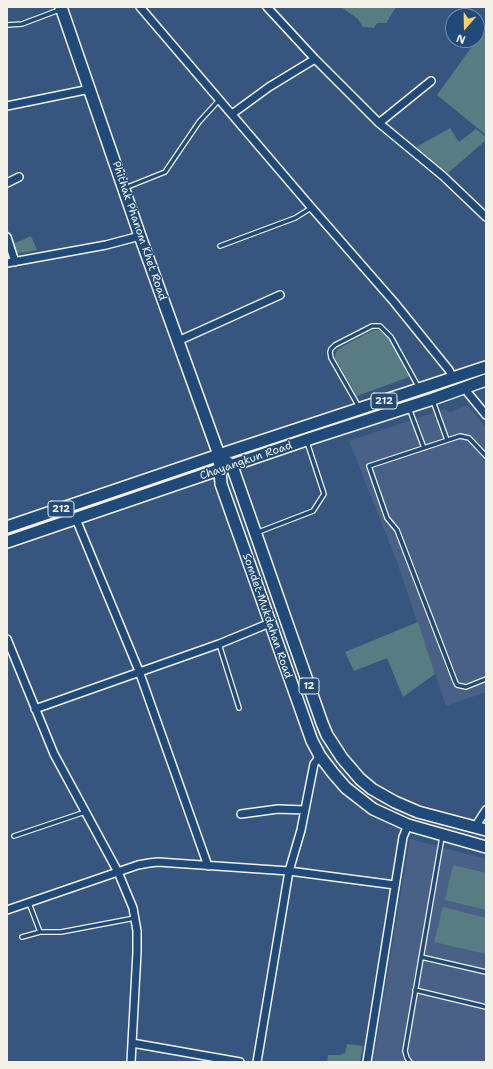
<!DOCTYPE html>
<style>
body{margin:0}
#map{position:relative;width:493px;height:1069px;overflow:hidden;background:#365680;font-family:"Shantell Sans",sans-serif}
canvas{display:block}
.frame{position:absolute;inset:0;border:8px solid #f4f1e8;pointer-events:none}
.north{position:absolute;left:445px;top:8px;width:40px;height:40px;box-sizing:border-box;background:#1f4a7a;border:1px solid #748da6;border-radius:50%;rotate:200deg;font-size:11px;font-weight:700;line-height:16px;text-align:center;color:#f4f1e8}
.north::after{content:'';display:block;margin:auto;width:14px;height:18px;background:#ffd166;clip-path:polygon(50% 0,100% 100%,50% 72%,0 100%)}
</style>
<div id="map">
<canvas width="493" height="1069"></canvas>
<div class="frame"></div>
<div class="north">N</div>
</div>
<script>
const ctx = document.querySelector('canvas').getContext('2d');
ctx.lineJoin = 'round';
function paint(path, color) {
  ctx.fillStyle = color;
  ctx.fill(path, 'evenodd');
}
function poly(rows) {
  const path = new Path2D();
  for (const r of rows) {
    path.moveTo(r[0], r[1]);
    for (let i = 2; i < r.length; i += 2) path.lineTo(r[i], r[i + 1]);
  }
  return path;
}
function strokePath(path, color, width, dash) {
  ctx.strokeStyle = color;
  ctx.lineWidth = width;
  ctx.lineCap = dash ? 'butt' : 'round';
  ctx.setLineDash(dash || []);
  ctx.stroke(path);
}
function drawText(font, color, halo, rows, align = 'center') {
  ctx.font = font + ' "Shantell Sans",sans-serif';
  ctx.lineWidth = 3;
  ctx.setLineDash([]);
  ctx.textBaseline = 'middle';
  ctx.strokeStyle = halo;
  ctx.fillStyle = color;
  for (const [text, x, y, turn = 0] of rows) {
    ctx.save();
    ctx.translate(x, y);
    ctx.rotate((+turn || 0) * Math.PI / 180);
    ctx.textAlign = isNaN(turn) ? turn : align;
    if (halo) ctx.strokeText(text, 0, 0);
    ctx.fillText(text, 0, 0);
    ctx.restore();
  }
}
paint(poly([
 [468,405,486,428,486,692,446,706,397,562,349,441,445,409,450,412],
 [410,839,486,859,486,1062,373,1062]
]), '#496186');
paint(poly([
 [341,7,396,7,386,23,377,23,374,28,363,27,358,19],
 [486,27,486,135,437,95],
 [450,128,459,142,476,129,486,137,486,140,448,173,416,147],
 [7,227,15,243,31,236,37,250,16,254],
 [373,330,379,330,388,337,409,377,357,396,335,358,335,355,338,349],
 [418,622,435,674,403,697,387,658,354,671,345,652],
 [453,865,486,873,486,910,445,900],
 [443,907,486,918,486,954,434,942],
 [347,1044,363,1046,360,1062,327,1062,328,1055,339,1055,345,1053]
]), '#577d83');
const lane = poly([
 [7,25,22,24,59,10],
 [125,188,165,172,199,122,219,100],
 [220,246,295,218,311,208],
 [433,401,447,440],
 [359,407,331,358,330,352,331,349,335,345,372,326,380,326,391,337,419,388],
 [409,408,424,448],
 [486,456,469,438,460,436,369,466,387,518,397,530,455,681,457,685,466,687,486,679],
 [256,533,313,511,324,494,307,442],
 [219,644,239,708],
 [14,836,85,812],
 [29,903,40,932],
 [22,937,40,932,61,932,135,918],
 [421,957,486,972],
 [415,990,486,1007],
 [410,1062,407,1058,405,1051,442,837]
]);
const street = poly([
 [140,7,311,207,394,302,449,370,453,378],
 [267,7,315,59,379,123,443,176,486,217],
 [7,106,90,89],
 [232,114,269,87,315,59],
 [379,123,431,81],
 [7,183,19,177],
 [7,237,15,262],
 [7,263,106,245,140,236],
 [178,341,280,295],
 [465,387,468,393,486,415],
 [76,519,139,671,208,866],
 [7,639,54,754,118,872,133,908,137,931,137,952,131,1062],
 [35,709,219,644,270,623],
 [241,814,278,809,305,810],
 [475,827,486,810],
 [7,910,138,865,149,863,158,862,289,871,395,885],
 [132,1043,240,1062],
 [257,1062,289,871,301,830,314,764,320,756],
 [367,1062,403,837,408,825]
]);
const primary = poly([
 [61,7,140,236,219,455,221,484,312,741,320,756,333,773,346,788,373,809,408,825,486,847],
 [227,462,232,466,322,723,327,735,342,758,360,779,372,789,395,802,418,812,486,830],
 [7,527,219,455,486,367],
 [7,542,306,440,433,399,486,380]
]);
strokePath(lane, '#f4f1e8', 6);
strokePath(street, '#f4f1e8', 10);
strokePath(primary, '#f4f1e8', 14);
strokePath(lane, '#1f4a7a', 3.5);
strokePath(street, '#1f4a7a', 7);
strokePath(primary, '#1f4a7a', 11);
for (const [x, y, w] of [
 [384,401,26],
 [61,509,26],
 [309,686,20]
]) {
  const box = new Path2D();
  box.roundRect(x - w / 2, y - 8, w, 16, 3);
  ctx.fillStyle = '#1f4a7a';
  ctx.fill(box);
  strokePath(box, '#f4f1e8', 1);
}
drawText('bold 10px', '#f4f1e8', null, [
 ["212",384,401],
 ["212",61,509],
 ["12",309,686]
]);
drawText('11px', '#f4f1e8', '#1f4a7a', [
 ["Phithak Phanom Khet Road",139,231,71],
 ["Chayangkun Road",246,461,-19],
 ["Somdet-Mukdahan Road",267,616,71]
]);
</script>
